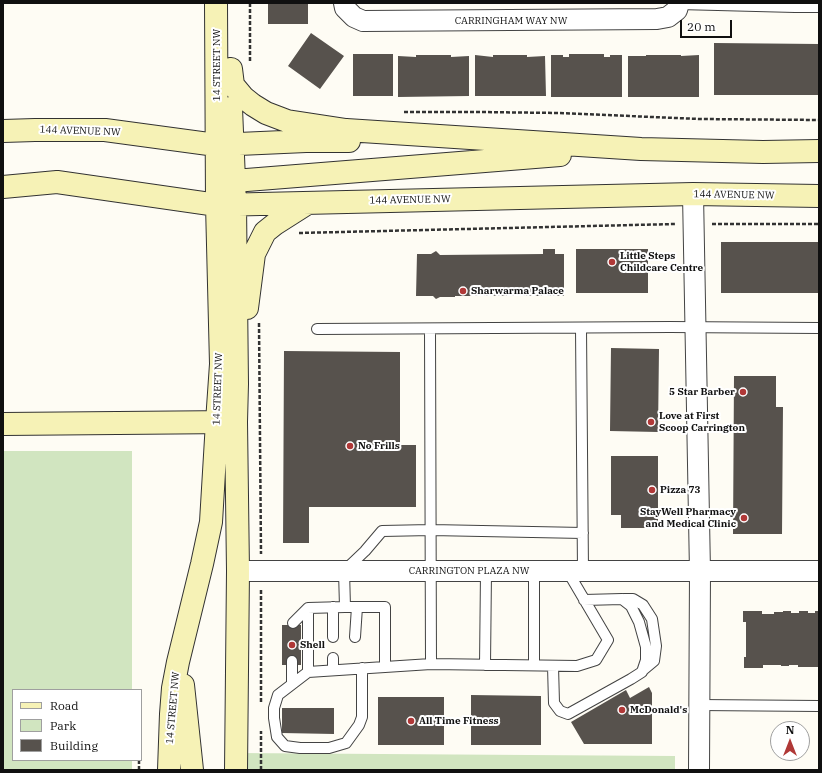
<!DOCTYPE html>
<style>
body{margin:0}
#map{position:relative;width:822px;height:773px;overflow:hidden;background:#fefcf4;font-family:"IBM Plex Serif",serif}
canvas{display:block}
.frame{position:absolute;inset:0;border:4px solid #101010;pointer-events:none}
.legend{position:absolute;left:12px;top:689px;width:130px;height:72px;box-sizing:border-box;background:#fff;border:1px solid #9f9f9f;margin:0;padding:5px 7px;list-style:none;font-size:12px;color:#101010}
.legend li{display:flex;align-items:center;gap:8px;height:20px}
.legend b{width:20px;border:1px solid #9f9f9f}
.north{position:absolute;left:770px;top:721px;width:40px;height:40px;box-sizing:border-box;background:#fff;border:1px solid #9f9f9f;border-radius:50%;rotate:0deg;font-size:11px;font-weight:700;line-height:16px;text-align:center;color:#101010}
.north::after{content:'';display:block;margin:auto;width:14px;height:18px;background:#b03837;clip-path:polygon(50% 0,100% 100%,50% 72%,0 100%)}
.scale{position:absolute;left:680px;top:20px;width:52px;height:18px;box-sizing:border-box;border:2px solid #101010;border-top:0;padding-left:5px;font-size:12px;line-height:14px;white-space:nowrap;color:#101010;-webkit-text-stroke:3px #fff;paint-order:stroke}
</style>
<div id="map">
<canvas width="822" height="773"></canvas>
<div class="frame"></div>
<ul class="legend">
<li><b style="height:5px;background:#f6f2b6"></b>Road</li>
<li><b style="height:11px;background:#d1e5c0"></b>Park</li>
<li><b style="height:11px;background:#57524d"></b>Building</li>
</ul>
<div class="north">N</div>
<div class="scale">20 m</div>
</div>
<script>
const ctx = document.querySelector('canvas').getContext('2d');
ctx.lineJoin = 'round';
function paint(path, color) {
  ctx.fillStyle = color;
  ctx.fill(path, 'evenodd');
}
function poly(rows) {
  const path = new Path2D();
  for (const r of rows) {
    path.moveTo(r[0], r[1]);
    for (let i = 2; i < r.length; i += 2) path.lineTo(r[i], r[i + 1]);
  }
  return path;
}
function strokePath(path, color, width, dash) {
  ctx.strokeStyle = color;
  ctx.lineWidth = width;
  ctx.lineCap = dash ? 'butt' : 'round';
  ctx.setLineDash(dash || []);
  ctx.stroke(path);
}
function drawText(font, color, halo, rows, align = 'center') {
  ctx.font = font + ' "IBM Plex Serif",serif';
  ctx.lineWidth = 4;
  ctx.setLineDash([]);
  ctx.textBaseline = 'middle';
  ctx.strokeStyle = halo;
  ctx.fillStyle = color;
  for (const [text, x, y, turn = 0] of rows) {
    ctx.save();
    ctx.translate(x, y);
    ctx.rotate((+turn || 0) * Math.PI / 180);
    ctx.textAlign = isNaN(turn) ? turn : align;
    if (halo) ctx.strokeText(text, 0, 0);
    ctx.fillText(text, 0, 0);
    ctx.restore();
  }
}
paint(poly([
 [3,451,132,451,132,690,13,690,13,760,132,760,132,770,3,770],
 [236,753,675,756,675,770,236,770]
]), '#d1e5c0');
paint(poly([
 [268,3,308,3,308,24,268,24],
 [311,33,344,56,320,89,288,66],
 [714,43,819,44,819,95,714,95],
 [353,54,393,54,393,96,353,96],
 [569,54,604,54,604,57,610,57,610,55,622,55,622,97,551,97,551,55,563,55,563,57,569,57],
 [416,55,451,55,451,57,469,56,469,96,398,97,398,56,416,57],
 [475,55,493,57,493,55,527,55,527,57,545,56,546,96,475,96],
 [646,55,681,55,681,56,699,55,699,97,628,97,628,56,646,56],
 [721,242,819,242,819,293,721,293],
 [543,249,555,249,555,254,564,254,564,296,455,296,455,297,440,297,436,299,433,296,416,296,417,254,431,254,436,251,440,255,543,254],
 [576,249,648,249,648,293,576,293],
 [611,348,659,349,658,432,610,431],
 [284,351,400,352,400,445,416,445,416,507,309,507,309,543,283,543],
 [734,376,776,376,776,407,783,407,782,534,733,534],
 [611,456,658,456,658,528,621,528,621,515,611,515],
 [743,611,762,611,762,614,774,614,774,612,783,612,783,611,791,611,791,613,799,613,799,611,808,611,808,613,815,613,815,611,819,611,819,666,818,667,798,667,798,665,789,665,789,666,781,666,781,665,763,665,763,668,744,668,744,657,746,657,746,622,743,622],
 [282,625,301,625,301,665,282,665],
 [649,687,652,693,652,744,584,744,571,722,626,690,630,698],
 [471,695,541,696,541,745,471,745],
 [378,697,444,697,444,745,378,745],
 [282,708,334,708,334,734,282,733]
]), '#57524d');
const service = poly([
 [679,4,795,7,798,3],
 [795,7,819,7],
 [581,328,583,572],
 [317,329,670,327,819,328],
 [430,329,431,664,577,666,596,660,608,640,568,572],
 [624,599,633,599,643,605,652,619,656,646,654,661,642,671],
 [333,607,333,637],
 [293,623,308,608],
 [355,637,357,607],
 [333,658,333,670],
 [292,661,292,683],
 [485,665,486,572],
 [534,665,534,572],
 [553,666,554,703,560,711,568,714,631,679,642,672,646,660,646,647,639,622,631,606,622,599,584,600],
 [385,667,385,607,345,607,344,571,365,551,382,531,431,530,583,533],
 [362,668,362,717,359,725,346,743,329,748,300,748,285,746,277,737,274,718,274,708,278,695,308,672,431,664],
 [308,672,308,608,345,607],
 [699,705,819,706]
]);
const minor = poly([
 [344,3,345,8,354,17,363,21,657,19,668,17,677,10,679,3],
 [693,194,700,572,699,770],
 [238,571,819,571]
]);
const secondary = poly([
 [231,69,233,85,243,97,253,105,266,113,287,121,346,130,641,149,763,152,819,151],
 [231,108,235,204,237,384,236,422,238,571,236,770],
 [3,131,35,130,105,130,216,145,306,141,349,141],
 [3,187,57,182,217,205,693,194,819,196],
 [223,191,234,181,560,155],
 [247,308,254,254,265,232,275,224,308,203],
 [3,424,232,422],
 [183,685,192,770],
 [169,770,171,714,173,688,178,662,202,564,211,522,217,422,221,364,217,205,216,3]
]);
strokePath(service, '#434343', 12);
strokePath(minor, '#434343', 22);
strokePath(secondary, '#323232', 24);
strokePath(poly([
 [250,3,250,63],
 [404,112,479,112,559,113,699,119,819,120],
 [712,224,819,224],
 [299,233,675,224],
 [259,323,261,554],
 [261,702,261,589],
 [139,770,139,760],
 [261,770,261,731]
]), '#323232', 2.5, [4, 2]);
strokePath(service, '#fff', 10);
strokePath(minor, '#fff', 20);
strokePath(secondary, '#f6f2b6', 22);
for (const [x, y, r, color] of [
 [612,262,4,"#b03837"],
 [463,291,4,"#b03837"],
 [743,392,4,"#b03837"],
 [651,422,4,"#b03837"],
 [350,446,4,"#b03837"],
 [652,490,4,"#b03837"],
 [744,518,4,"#b03837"],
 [292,645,4,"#b03837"],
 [622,710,4,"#b03837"],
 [411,721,4,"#b03837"]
]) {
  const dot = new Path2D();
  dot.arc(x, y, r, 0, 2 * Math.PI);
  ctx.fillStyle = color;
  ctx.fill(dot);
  strokePath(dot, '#fff', 1.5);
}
drawText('10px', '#101010', '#fff', [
 ["CARRINGHAM WAY NW",511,21],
 ["14 STREET NW",217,65,-90],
 ["144 AVENUE NW",80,131,2],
 ["144 AVENUE NW",734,195,1],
 ["144 AVENUE NW",410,200,-1],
 ["14 STREET NW",218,389,-88],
 ["CARRINGTON PLAZA NW",469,571],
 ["14 STREET NW",173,708,-85]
]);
drawText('bold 10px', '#101010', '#fff', [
 ["Little Steps",620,256],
 ["Childcare Centre",620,268],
 ["Sharwarma Palace",471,291],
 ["5 Star Barber",735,392,"right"],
 ["Love at First",659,416],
 ["Scoop Carrington",659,428],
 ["No Frills",358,446],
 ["Pizza 73",660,490],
 ["StayWell Pharmacy",736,512,"right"],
 ["and Medical Clinic",736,524,"right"],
 ["Shell",300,645],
 ["McDonald's",630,710],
 ["All Time Fitness",419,721]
], 'left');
</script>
